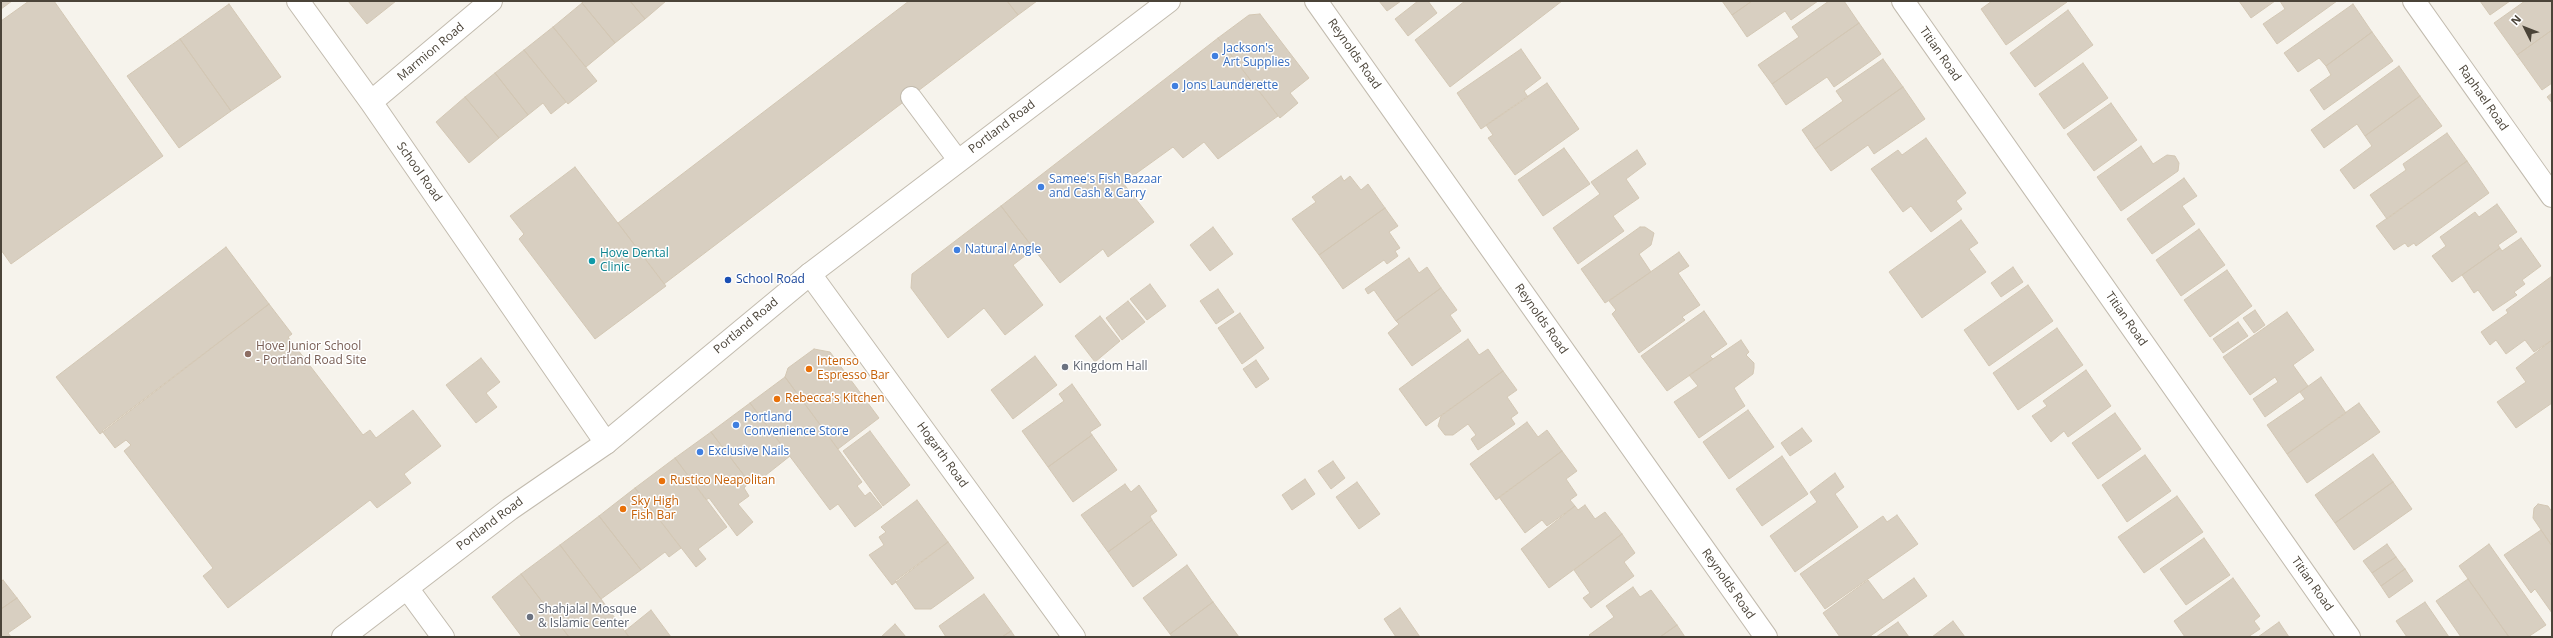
<!DOCTYPE html>
<style>
body{margin:0}
#map{position:relative;width:2553px;height:638px;overflow:hidden;background:#f6f3ec;font-family:"Open Sans",sans-serif}
canvas{display:block}
.frame{position:absolute;inset:0;border:2px solid #4b4439;pointer-events:none}
.north{position:absolute;left:2505px;top:8px;width:40px;height:40px;-webkit-text-stroke:3px #fff;paint-order:stroke;rotate:312deg;font-size:11px;font-weight:700;line-height:16px;text-align:center;color:#4b4439}
.north::after{content:'';display:block;margin:auto;width:14px;height:18px;background:#4b4439;clip-path:polygon(50% 0,100% 100%,50% 72%,0 100%)}
</style>
<div id="map">
<canvas width="2553" height="638"></canvas>
<div class="frame"></div>
<div class="north">N</div>
</div>
<script>
const ctx = document.querySelector('canvas').getContext('2d');
ctx.lineJoin = 'round';
function paint(path, color) {
  ctx.fillStyle = color;
  ctx.fill(path, 'evenodd');
}
function poly(rows) {
  const path = new Path2D();
  for (const r of rows) {
    path.moveTo(r[0], r[1]);
    for (let i = 2; i < r.length; i += 2) path.lineTo(r[i], r[i + 1]);
  }
  return path;
}
function strokePath(path, color, width, dash) {
  ctx.strokeStyle = color;
  ctx.lineWidth = width;
  ctx.lineCap = dash ? 'butt' : 'round';
  ctx.setLineDash(dash || []);
  ctx.stroke(path);
}
function drawText(font, color, halo, rows, align = 'center') {
  ctx.font = font + ' "Open Sans",sans-serif';
  ctx.lineWidth = 3;
  ctx.setLineDash([]);
  ctx.textBaseline = 'middle';
  ctx.strokeStyle = halo;
  ctx.fillStyle = color;
  for (const [text, x, y, turn = 0] of rows) {
    ctx.save();
    ctx.translate(x, y);
    ctx.rotate((+turn || 0) * Math.PI / 180);
    ctx.textAlign = isNaN(turn) ? turn : align;
    if (halo) ctx.strokeText(text, 0, 0);
    ctx.fillText(text, 0, 0);
    ctx.restore();
  }
}
const building = poly([
 [1,1,12,1,1,9,1,1],
 [29,1,54,1,163,156,11,264,1,250,1,21,29,1],
 [348,1,396,1,367,24,348,1],
 [584,1,630,1,645,19,615,43,582,3,584,1],
 [630,1,666,1,645,19,630,1],
 [909,1,1007,1,1018,15,664,284,618,223,909,1],
 [1007,1,1037,1,1018,15,1007,1],
 [1379,1,1401,1,1387,11,1379,1],
 [1418,1,1428,1,1437,13,1408,36,1395,19,1418,1],
 [1465,1,1562,1,1450,87,1415,40,1465,1],
 [1722,1,1752,1,1732,15,1722,1],
 [1752,1,1818,1,1791,20,1785,11,1747,37,1732,15,1752,1],
 [1829,1,1844,1,1859,23,1772,84,1758,65,1799,37,1792,27,1829,1],
 [1992,1,2066,1,2067,2,2006,45,1981,9,1992,1],
 [2239,1,2275,1,2251,18,2239,1],
 [2280,1,2337,1,2277,44,2263,24,2285,9,2280,1],
 [2480,1,2510,1,2490,15,2480,1],
 [2525,1,2552,1,2552,30,2517,55,2494,23,2525,1],
 [582,3,615,43,586,67,553,27,582,3],
 [229,4,281,77,231,111,180,39,229,4],
 [2353,4,2372,32,2326,66,2319,58,2298,72,2284,53,2353,4],
 [2068,10,2093,45,2035,87,2010,53,2068,10],
 [1260,14,1309,78,1290,93,1298,103,1280,118,1218,38,1249,15,1260,14],
 [1859,23,1881,54,1834,87,1827,77,1786,105,1772,84,1859,23],
 [553,27,597,81,568,104,524,50,553,27],
 [2552,30,2552,83,2542,90,2517,55,2552,30],
 [2372,32,2393,61,2324,110,2310,90,2331,75,2326,66,2372,32],
 [1218,38,1278,116,1218,159,1204,142,1183,158,1173,147,1123,183,1154,222,1108,257,1103,249,1060,283,1001,206,1218,38],
 [180,39,231,111,179,148,127,76,180,39],
 [1521,49,1541,78,1524,91,1528,97,1481,129,1457,93,1521,49],
 [524,50,566,102,551,114,543,103,528,115,495,73,524,50],
 [1883,59,1903,87,1815,149,1802,130,1843,101,1836,91,1883,59],
 [2083,63,2108,98,2064,129,2039,94,2083,63],
 [2399,66,2420,96,2365,136,2357,124,2324,148,2311,130,2399,66],
 [495,73,528,115,499,138,465,97,495,73],
 [1547,83,1579,129,1515,175,1488,138,1493,135,1486,125,1547,83],
 [1903,87,1925,119,1874,154,1868,145,1831,171,1815,149,1903,87],
 [2552,93,2552,103,2547,97,2552,93],
 [2420,96,2442,126,2354,189,2340,170,2372,146,2365,136,2420,96],
 [465,97,499,138,469,163,436,122,465,97],
 [2111,103,2137,140,2094,171,2067,134,2111,103],
 [2447,133,2467,161,2387,219,2370,195,2406,170,2403,164,2447,133],
 [1926,138,1966,193,1956,201,1962,209,1931,232,1911,206,1903,212,1871,169,1898,150,1902,155,1926,138],
 [2141,146,2153,164,2167,155,2175,156,2179,163,2178,171,2121,211,2097,177,2141,146],
 [1564,148,1590,184,1543,216,1518,180,1564,148],
 [1637,150,1646,164,1626,179,1639,198,1613,216,1624,231,1578,264,1553,228,1600,194,1591,182,1637,150],
 [2467,161,2489,193,2416,246,2414,243,2408,247,2405,243,2394,250,2376,226,2467,161],
 [575,167,666,286,595,339,519,239,524,234,510,216,575,167],
 [1341,176,1344,181,1350,176,1361,190,1368,184,1385,208,1319,255,1292,219,1316,202,1312,197,1341,176],
 [2184,178,2197,196,2182,206,2195,224,2152,254,2127,219,2184,178],
 [2497,204,2517,232,2498,245,2500,248,2452,282,2432,256,2446,246,2440,237,2475,212,2479,217,2497,204],
 [1001,206,1034,249,1013,265,1043,305,1005,335,984,308,948,338,911,288,912,274,1001,206],
 [1385,208,1398,226,1389,232,1400,248,1395,251,1398,256,1387,264,1384,260,1343,289,1319,255,1385,208],
 [1961,220,1978,243,1969,249,1986,272,1922,318,1889,272,1961,220],
 [1213,227,1233,254,1210,271,1190,245,1213,227],
 [1640,227,1645,227,1654,233,1651,245,1639,254,1651,272,1605,303,1581,269,1640,227],
 [2199,229,2225,265,2181,296,2156,260,2199,229],
 [2521,238,2541,266,2522,280,2525,284,2514,292,2517,295,2493,311,2478,290,2474,293,2462,275,2500,248,2502,251,2521,238],
 [226,247,269,304,100,434,56,377,226,247],
 [1679,252,1689,266,1678,273,1700,305,1682,317,1685,320,1639,353,1612,314,1616,310,1609,301,1679,252],
 [1409,258,1419,273,1427,267,1441,288,1396,321,1374,290,1368,294,1365,289,1409,258],
 [2013,267,2023,282,2001,297,1991,283,2013,267],
 [2227,270,2252,306,2210,337,2184,300,2227,270],
 [2552,276,2552,340,2534,352,2525,340,2506,354,2496,340,2490,345,2481,332,2508,313,2506,310,2552,276],
 [1150,284,1166,306,1147,320,1130,299,1150,284],
 [2028,285,2053,321,1989,366,1964,330,2028,285],
 [1441,288,1457,310,1450,315,1461,331,1412,366,1388,333,1399,324,1396,321,1441,288],
 [1218,289,1234,312,1216,324,1200,301,1218,289],
 [1128,301,1145,322,1122,340,1106,318,1128,301],
 [269,304,292,334,288,337,363,435,370,430,376,438,413,410,441,446,404,474,411,483,377,508,370,500,228,608,203,576,213,568,124,451,131,445,126,440,115,448,102,431,269,304],
 [2255,310,2265,325,2254,333,2243,318,2255,310],
 [1704,311,1727,344,1710,356,1713,359,1667,391,1641,356,1704,311],
 [2287,312,2314,350,2293,365,2308,386,2265,417,2253,399,2278,382,2275,377,2250,395,2223,357,2287,312],
 [1240,313,1264,348,1242,364,1218,328,1240,313],
 [1100,316,1120,341,1095,362,1075,336,1100,316],
 [2238,322,2248,336,2223,353,2213,339,2238,322],
 [2057,328,2083,365,2018,410,1993,373,2057,328],
 [1468,339,1479,355,1488,349,1503,371,1426,426,1399,389,1468,339],
 [1741,340,1749,352,1746,355,1754,363,1754,368,1753,374,1734,388,1745,406,1699,438,1674,402,1698,386,1689,375,1741,340],
 [2552,340,2552,403,2516,428,2497,402,2526,382,2516,368,2552,340],
 [814,349,830,352,879,418,838,449,785,377,788,368,814,349],
 [1035,356,1057,385,1013,419,991,390,1035,356],
 [481,358,500,382,486,393,497,407,476,423,446,385,481,358],
 [1256,360,1269,379,1256,388,1243,369,1256,360],
 [2086,370,2111,406,2068,437,2064,431,2051,442,2032,416,2047,406,2043,401,2086,370],
 [1503,371,1517,390,1507,397,1518,413,1511,418,1515,424,1478,450,1471,439,1476,435,1468,424,1453,435,1445,435,1438,426,1441,416,1503,371],
 [785,377,862,482,857,486,865,496,870,492,882,507,855,527,838,504,830,510,750,403,785,377],
 [2321,377,2346,413,2287,454,2267,425,2305,399,2300,392,2321,377],
 [1072,384,1101,425,1090,432,1092,435,1048,467,1022,431,1064,401,1059,394,1072,384],
 [750,403,790,456,756,483,753,479,749,482,711,432,750,403],
 [2359,403,2380,432,2307,483,2287,454,2359,403],
 [1748,410,1774,447,1729,479,1703,442,1748,410],
 [2115,413,2141,449,2098,479,2072,443,2115,413],
 [1527,422,1538,437,1547,430,1562,451,1496,500,1470,464,1527,422],
 [1802,428,1812,441,1790,456,1781,443,1802,428],
 [870,431,910,485,883,506,843,451,870,431],
 [711,432,749,482,744,488,749,496,738,504,753,522,737,536,709,498,706,500,675,458,711,432],
 [1092,435,1117,470,1073,502,1048,467,1092,435],
 [1562,451,1577,471,1566,479,1577,495,1570,500,1575,506,1547,526,1542,520,1525,533,1499,497,1562,451],
 [2373,454,2393,482,2335,523,2315,495,2373,454],
 [2145,455,2171,491,2127,522,2102,485,2145,455],
 [1782,456,1808,494,1762,526,1736,489,1782,456],
 [675,458,727,527,698,549,706,559,696,567,635,488,675,458],
 [1333,461,1345,478,1331,489,1318,471,1333,461],
 [1835,473,1844,487,1835,494,1858,527,1795,572,1770,536,1817,502,1810,492,1835,473],
 [1305,479,1315,494,1292,510,1282,495,1305,479],
 [1357,482,1380,514,1359,529,1336,497,1357,482],
 [2393,482,2412,509,2354,550,2335,523,2393,482],
 [1125,484,1131,492,1139,485,1157,511,1150,516,1152,520,1108,552,1081,515,1125,484],
 [635,488,681,548,669,557,665,552,641,570,599,516,635,488],
 [2177,496,2203,532,2144,573,2118,537,2177,496],
 [917,500,948,542,892,585,869,555,884,545,879,537,886,532,881,527,917,500],
 [2538,504,2548,506,2552,512,2552,546,2533,518,2534,508,2538,504],
 [1585,505,1595,519,1605,512,1622,534,1549,588,1521,549,1575,506,1578,510,1585,505],
 [1897,515,1918,544,1825,609,1800,574,1883,516,1887,522,1897,515],
 [599,516,641,570,601,599,560,545,599,516],
 [1152,520,1177,555,1133,587,1108,552,1152,520],
 [2541,530,2552,546,2552,613,2535,589,2531,593,2504,555,2541,530],
 [1622,534,1635,553,1624,562,1634,576,1591,608,1583,598,1590,593,1574,570,1622,534],
 [2204,538,2230,575,2186,605,2160,569,2204,538],
 [948,542,974,578,931,609,915,609,895,581,948,542],
 [2387,544,2396,557,2372,573,2363,561,2387,544],
 [2489,544,2546,625,2528,637,2509,637,2459,566,2489,544],
 [560,545,601,599,629,637,569,637,521,574,560,545],
 [2396,557,2405,569,2381,586,2372,573,2396,557],
 [1187,565,1213,602,1170,634,1143,598,1187,565],
 [2405,569,2413,581,2389,598,2381,586,2405,569],
 [521,574,569,637,522,637,492,597,521,574],
 [1914,578,1927,596,1869,637,1840,637,1823,613,1868,580,1883,600,1914,578],
 [2233,578,2260,616,2254,621,2260,629,2248,637,2185,637,2174,621,2233,578],
 [2468,579,2509,637,2461,637,2436,601,2468,579],
 [3,580,17,598,1,609,1,582,3,580],
 [1633,587,1640,597,1651,590,1677,625,1660,637,1591,637,1589,635,1614,617,1606,606,1633,587],
 [984,594,1011,631,1002,637,946,637,939,626,984,594],
 [17,598,31,617,8,633,11,637,1,637,1,609,17,598],
 [1213,602,1239,637,1172,637,1170,634,1213,602],
 [2425,602,2449,637,2407,637,2396,621,2425,602],
 [1400,608,1420,637,1396,637,1384,619,1400,608],
 [651,610,671,637,629,637,625,631,651,610],
 [1953,621,1965,637,1932,637,1953,621],
 [1898,622,1909,637,1876,637,1898,622],
 [2279,622,2289,637,2258,637,2279,622],
 [895,624,906,637,881,637,895,624],
 [1677,625,1685,637,1660,637,1677,625],
 [1011,631,1015,637,1002,637,1011,631]
]);
paint(building, '#d8cfc1');
strokePath(building, '#d3c7b4', 1);
const service = poly([
 [911,97,958,160]
]);
const minor = poly([
 [298,1,371,102,606,443],
 [1316,1,1766,637],
 [1903,1,2349,637],
 [2414,1,2552,196],
 [371,102,491,1],
 [810,274,1074,637],
 [407,588,443,637]
]);
const tertiary = poly([
 [343,637,510,509,606,443,810,274,1169,1]
]);
strokePath(service, '#c2bbae', 22);
strokePath(minor, '#c2bbae', 24);
strokePath(tertiary, '#c2bbae', 24);
strokePath(service, '#fff', 20);
strokePath(minor, '#fff', 22);
strokePath(tertiary, '#fff', 22);
for (const [x, y, r, color] of [
 [1215,56,4,"#3f7fe0"],
 [1175,86,4,"#3f7fe0"],
 [1041,187,4,"#3f7fe0"],
 [957,250,4,"#3f7fe0"],
 [592,261,4,"#0f9aa8"],
 [728,280,4,"#1a4fb4"],
 [248,354,4,"#8d6e63"],
 [1065,367,4,"#6b7280"],
 [809,369,4,"#e8710a"],
 [777,399,4,"#e8710a"],
 [736,425,4,"#3f7fe0"],
 [700,452,4,"#3f7fe0"],
 [662,481,4,"#e8710a"],
 [623,509,4,"#e8710a"],
 [530,617,4,"#6b7280"]
]) {
  const dot = new Path2D();
  dot.arc(x, y, r, 0, 2 * Math.PI);
  ctx.fillStyle = color;
  ctx.fill(dot);
  strokePath(dot, '#fff', 1.5);
}
drawText('12px', '#366cbe', '#fff', [
 ["Jackson's",1223,49],
 ["Art Supplies",1223,63],
 ["Jons Launderette",1183,86],
 ["Samee's Fish Bazaar",1049,180],
 ["and Cash & Carry",1049,194],
 ["Natural Angle",965,250],
 ["Portland",744,418],
 ["Convenience Store",744,432],
 ["Exclusive Nails",708,452]
], 'left');
drawText('12px', '#4b4439', '#fff', [
 ["Marmion Road",431,52,-40],
 ["Reynolds Road",1354,54,55],
 ["Titian Road",1940,54,55],
 ["Raphael Road",2483,98,55],
 ["Portland Road",1002,127,-37],
 ["School Road",419,172,55],
 ["Reynolds Road",1541,319,55],
 ["Titian Road",2126,319,55],
 ["Portland Road",746,326,-40],
 ["Hogarth Road",942,455,54],
 ["Portland Road",490,524,-37],
 ["Reynolds Road",1728,584,55],
 ["Titian Road",2312,584,55]
]);
drawText('12px', '#0d838f', '#fff', [
 ["Hove Dental",600,254],
 ["Clinic",600,268]
], 'left');
drawText('12px', '#164399', '#fff', [
 ["School Road",736,280]
], 'left');
drawText('12px', '#785e54', '#fff', [
 ["Hove Junior School",256,347],
 ["- Portland Road Site",256,361]
], 'left');
drawText('12px', '#c56008', '#fff', [
 ["Intenso",817,362],
 ["Espresso Bar",817,376],
 ["Rebecca's Kitchen",785,399],
 ["Rustico Neapolitan",670,481],
 ["Sky High",631,502],
 ["Fish Bar",631,516]
], 'left');
drawText('12px', '#5b616d', '#fff', [
 ["Kingdom Hall",1073,367],
 ["Shahjalal Mosque",538,610],
 ["& Islamic Center",538,624]
], 'left');
</script>
